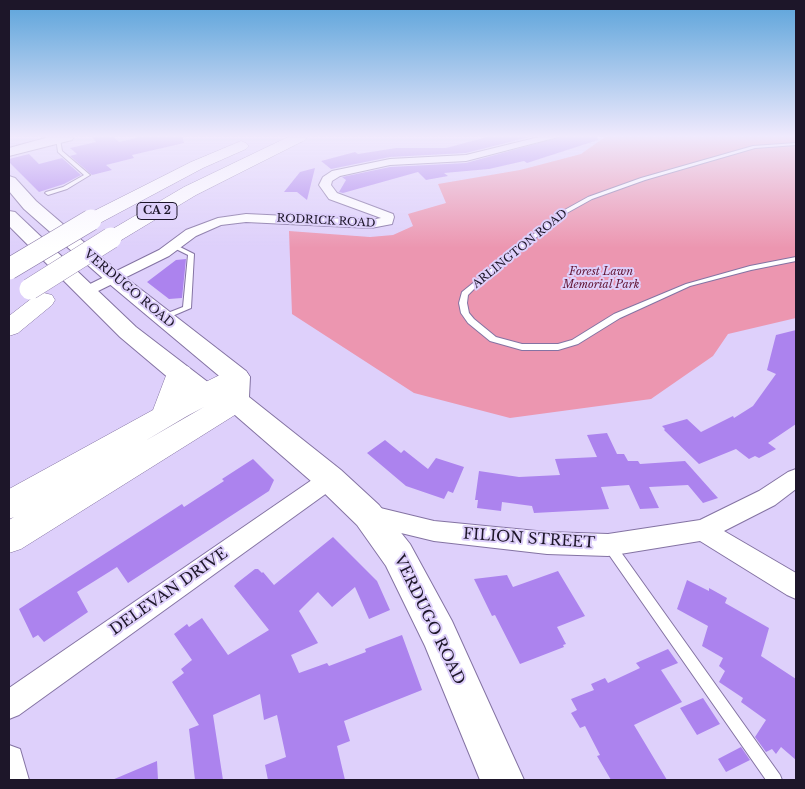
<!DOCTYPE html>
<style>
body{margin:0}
#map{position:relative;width:805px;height:789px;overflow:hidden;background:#ded0fb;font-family:"Libre Baskerville",serif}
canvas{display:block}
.frame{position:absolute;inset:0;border:10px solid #1d1629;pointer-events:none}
</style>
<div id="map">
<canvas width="805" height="789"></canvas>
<div class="frame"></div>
</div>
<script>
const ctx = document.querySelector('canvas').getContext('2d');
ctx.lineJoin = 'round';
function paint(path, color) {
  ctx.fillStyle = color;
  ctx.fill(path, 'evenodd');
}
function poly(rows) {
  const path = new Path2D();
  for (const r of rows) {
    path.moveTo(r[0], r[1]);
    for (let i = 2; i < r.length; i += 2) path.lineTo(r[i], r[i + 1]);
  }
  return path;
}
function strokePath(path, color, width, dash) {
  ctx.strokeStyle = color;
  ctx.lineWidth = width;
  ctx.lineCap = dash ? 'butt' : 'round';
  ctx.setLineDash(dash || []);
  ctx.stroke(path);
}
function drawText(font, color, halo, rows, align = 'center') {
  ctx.font = font + ' "Libre Baskerville",serif';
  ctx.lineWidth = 4;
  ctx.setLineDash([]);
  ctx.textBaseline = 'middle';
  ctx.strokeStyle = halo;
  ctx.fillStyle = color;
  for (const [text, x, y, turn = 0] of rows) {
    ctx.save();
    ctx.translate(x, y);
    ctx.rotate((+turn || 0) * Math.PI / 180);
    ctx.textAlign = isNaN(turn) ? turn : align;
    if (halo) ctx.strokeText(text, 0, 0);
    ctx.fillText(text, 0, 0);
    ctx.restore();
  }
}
paint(poly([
 [605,137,796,137,796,318,728,334,713,356,651,399,510,418,414,393,292,314,289,231,370,237,393,235,413,226,408,214,446,203,438,184,520,170,581,154]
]), '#ec96b0');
paint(poly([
 [92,137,114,137,119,142,139,137,183,137,184,143,132,155,134,158,106,165,112,170,92,175,70,156,77,154,70,148,96,142],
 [487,137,530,137,466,153,390,157,331,169,321,161,355,152,358,154,396,148,446,148],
 [560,137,597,137,598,140,527,163,524,161,489,169,444,173,448,176,426,180,418,172,343,193,339,192,346,180,342,177,390,167,466,163],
 [29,154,39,164,62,158,81,175,64,184,39,192,9,162,9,159],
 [315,168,307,200,297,192,284,192,300,172],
 [186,259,182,298,169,299,147,282,176,260],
 [796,330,796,424,768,443,776,449,759,458,755,456,749,459,736,449,699,464,664,430,665,429,662,426,687,419,701,432,733,416,734,418,753,406,776,374,767,370,776,335],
 [607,433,617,454,624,454,628,461,638,461,640,464,685,461,718,498,703,503,688,485,649,487,659,508,640,509,629,485,601,487,609,509,534,513,532,506,502,502,501,511,477,508,478,500,475,500,479,471,519,477,560,475,555,459,597,457,587,435],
 [385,440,401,453,404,450,428,469,436,458,464,467,453,493,448,491,444,499,406,486,367,453],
 [253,459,274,480,269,491,128,583,117,567,77,592,88,612,44,642,38,635,33,638,19,609,182,504,184,507,224,481,222,479],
 [333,537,377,581,390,610,369,619,355,587,332,607,318,592,299,611,318,643,291,655,299,673,327,663,329,666,366,652,365,649,402,635,422,690,344,721,350,741,337,746,345,780,268,780,265,765,286,757,277,715,264,720,260,694,213,715,223,780,195,780,189,729,199,725,172,682,184,673,181,669,192,660,174,634,187,624,189,627,202,618,228,655,269,630,234,586,237,583,255,569,258,569,262,573,263,572,274,585],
 [558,571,585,616,557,627,566,644,563,645,564,647,520,664,495,615,492,616,474,579,507,575,513,587],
 [687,580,709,591,709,588,727,598,725,603,769,628,761,656,796,679,796,760,781,747,776,754,772,749,766,752,755,737,766,720,741,702,743,698,719,682,725,671,719,666,723,658,702,646,708,626,677,609],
 [668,649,678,663,661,670,682,702,634,725,667,780,611,780,597,756,600,755,585,726,580,728,571,713,577,710,571,699,594,690,591,684,605,678,608,683,640,668,636,663],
 [703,698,720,724,697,735,680,708],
 [741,747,750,760,726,772,718,759],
 [157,761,158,780,112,780]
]), '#ac83ee');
const lane = poly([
 [56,138,60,139,62,151,90,175,67,189,48,195,45,193,46,192,63,187,84,175,58,152,56,138],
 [796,143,796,145,755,148,645,180,592,199,565,214,479,284,468,295,467,303,469,313,474,319,496,337,522,344,558,344,572,340,614,314,686,284,750,266,796,257,796,261,751,270,690,286,620,318,578,344,558,350,522,350,490,341,468,323,461,313,459,303,462,292,561,212,588,197,641,178,753,146,796,143],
 [174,244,194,254,191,308,163,320,159,318,160,316,183,307,188,255,172,247,172,245,174,244],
 [609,540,613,541,780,775,782,780,766,780,605,549,603,545,605,541,609,540]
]);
const street = poly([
 [539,137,558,137,466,161,390,165,340,176,332,181,331,185,337,193,393,214,394,217,392,224,371,228,246,222,221,225,196,236,169,256,92,294,82,294,79,291,82,288,159,250,186,230,218,218,246,214,371,220,381,218,329,199,319,185,323,177,332,171,390,159,466,155,539,137],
 [796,469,796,489,775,505,724,531,796,573,796,599,787,595,700,541,608,556,547,554,434,541,368,525,360,522,357,515,360,508,368,505,434,521,547,532,608,534,700,520,759,491,788,472,796,469],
 [330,470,338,473,341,479,338,485,19,715,9,719,9,688,322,473,330,470],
 [9,745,20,749,29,780,9,780,9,745]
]);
const secondary = poly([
 [49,137,74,137,72,140,9,156,9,148,49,137],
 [9,176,15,178,36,201,121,274,246,371,250,377,249,397,341,470,379,505,410,544,452,621,524,780,480,780,425,646,386,566,357,525,319,488,228,409,196,401,120,337,9,226,9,211,15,212,136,327,213,386,224,389,224,380,107,282,24,209,9,191,9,176]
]);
const highway = poly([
 [288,137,307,137,305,140,196,195,118,242,111,244,104,242,101,238,104,234,184,187,288,137],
 [241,141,246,143,249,146,246,149,203,168,98,224,91,226,84,224,82,220,84,216,191,162,241,141],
 [44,293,52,295,55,300,52,305,18,333,9,336,9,316,36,295,44,293],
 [180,364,189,367,193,373,187,391,228,371,237,368,246,371,250,377,246,383,229,393,236,391,246,394,250,401,246,408,21,549,9,553,9,520,14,517,9,519,9,489,153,410,167,373,171,367,180,364],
 [204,407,145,441,187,416,204,407]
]);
strokePath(lane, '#8473a3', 2);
strokePath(street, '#8473a3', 2);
strokePath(secondary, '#8473a3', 2);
strokePath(highway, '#8473a3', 1);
paint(lane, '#fff');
paint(street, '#fff');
paint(secondary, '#fff');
paint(highway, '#fff');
const highwayBridge = poly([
 [9,269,91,220],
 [30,289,111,238]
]);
strokePath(highwayBridge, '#8473a3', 22, []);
strokePath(highwayBridge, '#fff', 21);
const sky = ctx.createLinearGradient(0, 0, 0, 248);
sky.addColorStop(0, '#5aa3da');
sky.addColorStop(0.55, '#f0eafd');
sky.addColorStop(1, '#f0eafd00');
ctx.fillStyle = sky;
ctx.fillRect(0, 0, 805, 248);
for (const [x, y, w] of [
 [157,211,40]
]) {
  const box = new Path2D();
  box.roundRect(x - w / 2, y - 8.5, w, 17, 4);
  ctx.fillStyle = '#ded0fb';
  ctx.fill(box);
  strokePath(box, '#1d1629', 1);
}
drawText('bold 11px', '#1d1629', null, [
 ["CA 2",157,211]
]);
drawText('11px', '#1d1629', '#ded0fb', [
 ["RODRICK ROAD",326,221,3],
 ["ARLINGTON ROAD",520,249,-39]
]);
drawText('italic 11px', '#621535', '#ded0fb', [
 ["Forest Lawn",601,272],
 ["Memorial Park",601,285]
]);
drawText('12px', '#1d1629', '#ded0fb', [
 ["VERDUGO ROAD",129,289,40]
]);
drawText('15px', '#1d1629', '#ded0fb', [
 ["FILION STREET",529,539,4],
 ["DELEVAN DRIVE",169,592,-35],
 ["VERDUGO ROAD",429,620,64]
]);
</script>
